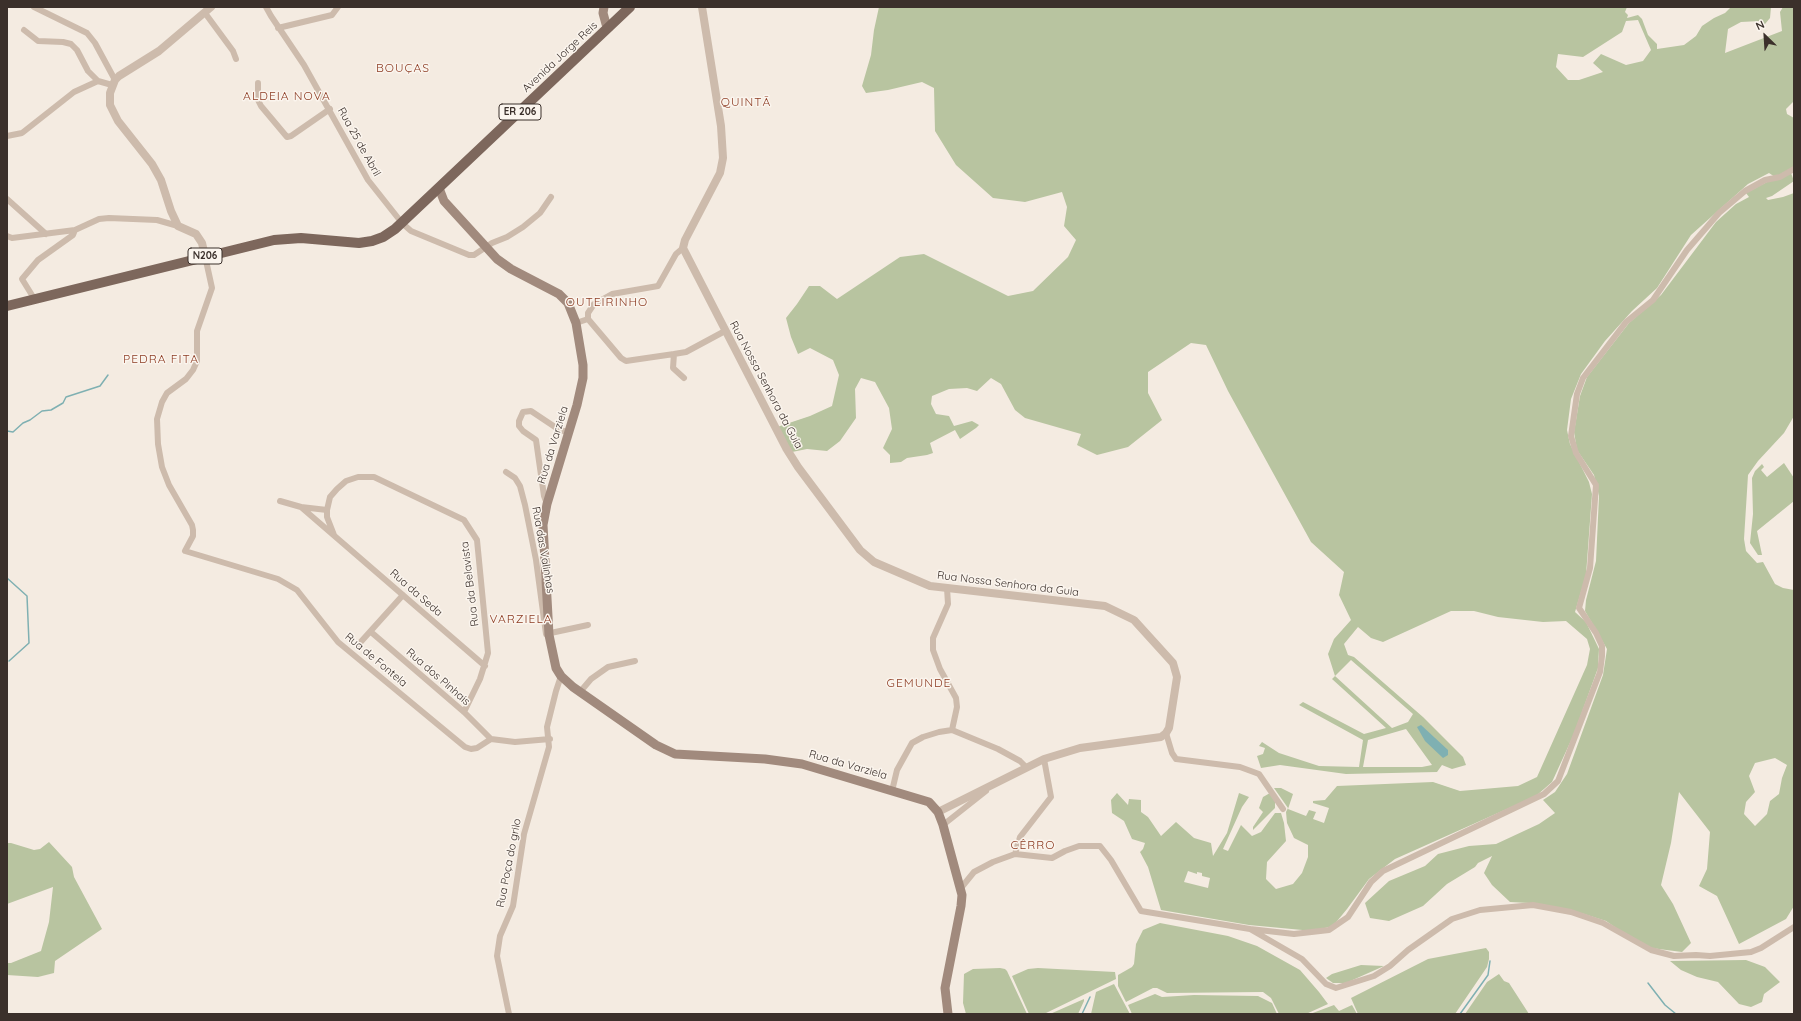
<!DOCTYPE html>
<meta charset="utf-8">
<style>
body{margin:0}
#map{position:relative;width:1801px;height:1021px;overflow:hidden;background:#f4ebe1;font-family:Quicksand,sans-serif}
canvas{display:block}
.frame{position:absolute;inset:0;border:8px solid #3b302b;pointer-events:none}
.north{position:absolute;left:1745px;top:16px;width:40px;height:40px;-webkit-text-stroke:3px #fbf5ee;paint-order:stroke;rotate:335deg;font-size:11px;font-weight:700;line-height:16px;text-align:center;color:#3b302b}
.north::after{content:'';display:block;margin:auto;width:14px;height:18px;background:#3b302b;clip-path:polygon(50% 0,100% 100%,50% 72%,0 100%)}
</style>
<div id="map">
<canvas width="1801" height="1021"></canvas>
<div class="frame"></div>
<div class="north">N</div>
</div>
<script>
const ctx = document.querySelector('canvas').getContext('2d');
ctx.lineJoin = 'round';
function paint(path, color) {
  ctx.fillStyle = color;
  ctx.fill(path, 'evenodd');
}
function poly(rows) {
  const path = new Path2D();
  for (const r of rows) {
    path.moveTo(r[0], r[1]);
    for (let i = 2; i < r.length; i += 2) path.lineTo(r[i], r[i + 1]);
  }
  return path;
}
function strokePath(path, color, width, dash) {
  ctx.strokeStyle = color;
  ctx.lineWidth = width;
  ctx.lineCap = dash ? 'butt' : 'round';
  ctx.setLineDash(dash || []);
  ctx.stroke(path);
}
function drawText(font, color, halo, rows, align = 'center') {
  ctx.font = font + ' Quicksand,sans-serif';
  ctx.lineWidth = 3;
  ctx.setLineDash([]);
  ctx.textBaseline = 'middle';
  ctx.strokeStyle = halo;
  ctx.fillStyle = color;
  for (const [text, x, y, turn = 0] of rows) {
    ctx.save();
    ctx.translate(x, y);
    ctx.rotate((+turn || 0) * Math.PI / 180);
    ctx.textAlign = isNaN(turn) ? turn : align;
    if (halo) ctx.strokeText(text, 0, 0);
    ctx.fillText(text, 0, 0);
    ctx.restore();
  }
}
paint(poly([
 [879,7,1627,7,1625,12,1628,15,1627,18,1638,15,1642,19,1648,35,1657,44,1657,49,1684,45,1696,36,1702,26,1714,18,1725,13,1731,7,1771,7,1770,18,1765,24,1759,25,1760,21,1741,22,1728,29,1725,53,1782,31,1780,12,1783,7,1794,7,1794,101,1786,109,1787,114,1794,118,1794,167,1775,177,1769,173,1748,184,1691,235,1657,288,1632,311,1605,341,1581,374,1571,399,1567,430,1570,444,1589,482,1592,494,1586,575,1575,612,1586,622,1599,649,1598,668,1574,734,1552,782,1536,796,1395,859,1369,879,1347,909,1333,926,1313,931,1249,925,1161,910,1148,867,1140,852,1143,849,1145,843,1132,839,1124,821,1112,813,1111,800,1117,793,1128,805,1129,799,1141,800,1141,812,1148,817,1161,836,1176,822,1194,838,1211,843,1213,856,1227,833,1239,793,1249,797,1242,807,1223,849,1228,851,1241,825,1252,836,1261,832,1275,813,1281,813,1284,823,1286,841,1267,862,1266,879,1276,889,1293,884,1302,873,1308,857,1308,845,1294,838,1287,823,1286,812,1288,808,1274,788,1281,788,1293,794,1288,809,1306,816,1309,810,1316,812,1313,819,1324,823,1329,808,1313,803,1313,801,1325,800,1337,786,1433,782,1460,791,1518,786,1537,777,1587,665,1590,649,1587,639,1566,621,1543,622,1498,617,1474,611,1451,611,1383,642,1371,638,1358,627,1344,644,1348,655,1354,657,1423,717,1463,757,1466,765,1452,769,1442,765,1437,772,1346,774,1280,765,1261,768,1257,756,1263,754,1265,748,1259,746,1262,742,1279,753,1319,766,1359,767,1363,740,1299,705,1303,702,1364,734,1386,728,1332,679,1335,676,1328,654,1334,639,1351,620,1339,595,1344,572,1311,542,1228,391,1206,345,1191,343,1148,372,1148,393,1162,420,1128,447,1097,455,1077,445,1081,434,1025,418,1015,410,1001,384,991,378,977,391,967,388,949,389,932,396,931,404,936,414,949,416,954,426,972,421,979,425,976,428,960,439,955,430,930,443,933,453,927,455,907,458,901,462,890,463,890,455,883,448,892,429,889,408,875,382,861,378,855,389,856,418,840,441,827,451,807,449,792,452,777,427,810,416,832,406,839,375,833,360,810,348,798,354,791,337,786,318,797,304,809,286,820,286,837,299,900,257,924,254,1008,296,1033,291,1068,257,1076,240,1064,226,1067,207,1062,192,1025,202,993,198,956,165,935,131,934,88,922,82,888,90,866,93,862,86,871,55,874,30],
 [1638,20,1651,50,1643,61,1626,65,1601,54,1593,63,1603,72,1579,80,1568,80,1556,67,1558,54,1583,57,1622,32,1626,21],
 [1351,660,1413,714,1408,722,1392,728,1335,676],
 [1406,729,1432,765,1422,767,1363,767,1368,740],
 [1188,871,1197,874,1197,872,1202,873,1202,876,1210,878,1208,888,1184,882],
 [1791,173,1794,181,1772,196,1766,198,1768,200,1783,197,1794,193,1794,416,1784,433,1758,461,1748,475,1744,539,1746,551,1757,563,1763,562,1775,584,1783,588,1794,590,1794,906,1786,919,1739,944,1717,896,1699,886,1707,869,1710,832,1679,792,1671,843,1661,885,1673,904,1691,943,1682,952,1651,948,1635,941,1606,921,1584,914,1529,903,1510,902,1492,885,1484,873,1492,856,1478,863,1475,867,1447,884,1423,906,1389,921,1370,918,1365,903,1389,881,1425,866,1438,854,1469,846,1496,844,1539,824,1555,813,1543,800,1555,792,1567,774,1603,675,1607,649,1585,611,1586,600,1596,561,1599,496,1594,475,1577,450,1574,432,1580,396,1587,377,1629,323,1661,295,1716,222,1736,204,1749,197,1746,193,1769,181],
 [1775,758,1787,765,1782,778,1779,794,1770,801,1767,814,1755,826,1744,814,1746,802,1755,792,1749,776,1755,763],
 [1784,463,1794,478,1794,501,1757,531,1762,555,1758,555,1750,543,1753,514,1752,478,1755,471,1762,464,1764,467,1761,470,1767,477],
 [1270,793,1275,799,1275,808,1253,830,1253,827,1263,812,1259,808,1263,797],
 [49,842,72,867,74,877,102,929,55,961,54,973,38,977,7,975,7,963,11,963,41,951,49,922,53,887,7,904,7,843,11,843,34,850,40,849],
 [1160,923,1228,936,1257,946,1300,970,1319,992,1328,1004,1306,1014,1279,1014,1271,998,1263,992,1167,993,1157,988,1153,988,1126,1002,1118,986,1118,975,1132,967,1134,964,1136,944,1143,930],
 [1486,948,1489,952,1489,959,1487,967,1455,1014,1358,1014,1351,998,1428,959],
 [1746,960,1765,967,1780,982,1764,994,1762,1002,1751,1007,1739,1004,1718,982,1697,977,1681,970,1670,961],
 [1361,965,1384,966,1346,983,1333,983,1326,978,1332,974],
 [1000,968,1005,969,1007,971,1027,1014,966,1014,963,1003,964,974,973,969],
 [1038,968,1115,972,1116,979,1044,1014,1029,1014,1012,976,1028,969],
 [1499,974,1504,981,1509,983,1529,1014,1465,1014,1487,982],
 [1114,984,1130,1014,1091,1014,1096,992],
 [1155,994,1162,997,1194,995,1258,996,1272,1003,1277,1014,1132,1014,1128,1005],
 [1084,999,1084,1001,1078,1014,1050,1014],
 [1334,1005,1339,1011,1352,1005,1357,1014,1310,1014]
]), '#b8c4a0');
paint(poly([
 [1421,725,1448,750,1448,755,1443,758,1425,741,1417,727]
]), '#7fb0b2');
strokePath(poly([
 [7,431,13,432,23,423,30,420,42,411,51,410,63,403,66,397,100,386,108,375],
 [7,578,27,596,29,643,9,661],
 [1648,983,1665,1005,1676,1014],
 [1082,1014,1090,997],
 [1460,1014,1488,975,1490,961]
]), '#7fb0b2', 1.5);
strokePath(poly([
 [34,7,87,33,95,43,115,80],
 [266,7,271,16,304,65,368,180,402,223,411,231,469,255,474,255,492,243,507,237,523,227,540,213,551,197],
 [205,13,233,51,236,59],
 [278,28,332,15,338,7],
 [24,30,38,41,63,42,71,44,77,50,88,71,98,81],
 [258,83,258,100,261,106,287,137,291,136,330,109],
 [7,136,22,133,74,92,98,81,112,85],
 [7,199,46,234],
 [7,236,12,238,75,230,99,219,109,218,157,220,178,226],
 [205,256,212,288,197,331,197,361,193,370,186,379,167,393,162,402,157,419,158,444,162,467,169,485,192,525,193,530,193,536,185,551,278,579,297,590,338,642,465,747,471,749,477,748,491,739,515,742,550,739],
 [35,300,22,279,38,260,73,235,75,230],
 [588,319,621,358,626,361,674,354],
 [576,323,588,319,588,313,594,304,612,294,658,286,676,254,683,248],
 [684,378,673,368,674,354,686,352,725,331],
 [506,472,515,478,520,486,525,505,536,560,546,634,588,625],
 [280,501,301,507,485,666],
 [547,504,544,496,536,440,523,431,519,426,519,421,523,412,531,411,555,427,568,433],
 [301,507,327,510],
 [334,535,327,517,327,510,330,497,337,489,346,481,358,477,374,477,464,520,477,540,488,653,480,679,464,712],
 [947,588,948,604,933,638,933,650,940,669,956,698,957,707,952,730],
 [371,632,464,712,491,739],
 [358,645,403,595],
 [580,692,591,679,608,667,635,661],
 [1166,733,1172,753,1176,759,1240,767,1259,774,1283,809],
 [892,791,897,770,912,743,923,737,939,732,952,730,998,749,1020,761,1026,767],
 [943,825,986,791],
 [1015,854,1020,837,1051,797,1044,759],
 [961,888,974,872,993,862,1015,854,1052,858,1065,851,1079,846,1100,846,1111,860,1141,911,1250,929,1302,959,1326,984,1336,988,1374,976,1390,966,1408,950,1452,919,1480,910,1533,905,1571,912,1603,923,1651,950,1674,956,1696,955,1710,956,1751,952,1761,948,1794,927],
 [1250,929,1294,934,1329,930,1348,917,1371,882,1383,871,1544,794,1558,781,1600,672,1602,656,1602,646,1596,633,1579,608,1590,568,1596,485,1576,453,1571,436,1577,394,1583,378,1626,322,1653,300,1687,250,1719,213,1745,191,1765,180,1780,177,1794,169],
 [509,1014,497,956,500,936,513,906,524,834,549,747,547,727,556,691,561,676]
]), '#cdbbac', 6);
strokePath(poly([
 [702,7,721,126,723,158,720,173,685,240,683,248,786,448,798,467,860,550,874,562,930,586,1105,606,1134,620,1173,663,1177,677,1169,728,1166,733,1161,737,1080,748,1044,759,938,812],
 [205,256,202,243,196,234,178,226,171,211,161,180,152,164,118,121,110,105,110,93,115,80,119,76,159,51,211,7]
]), '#cdbbac', 8);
strokePath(poly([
 [604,7,603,13,606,24,609,27],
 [439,188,444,201,497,259,511,269,559,294,568,303,576,323,583,365,583,378,577,405,547,504,543,525,549,635,556,668,561,676,573,687,656,745,675,754,765,759,802,764,929,802,938,812,943,825,962,895,961,906,945,988,948,1014]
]), '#a18a7d', 9);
strokePath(poly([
 [7,306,274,240,301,238,359,243,372,241,383,237,395,229,430,196,630,7]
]), '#7d675c', 10);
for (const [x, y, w] of [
 [520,112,42],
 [205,256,34]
]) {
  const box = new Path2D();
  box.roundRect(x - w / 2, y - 8, w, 16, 3);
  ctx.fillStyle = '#fbf5ee';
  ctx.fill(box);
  strokePath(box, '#3b302b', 1);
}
drawText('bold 10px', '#3b302b', null, [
 ["ER 206",520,112],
 ["N206",205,256]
]);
drawText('11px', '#3b302b', '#fbf5ee', [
 ["Avenida Jorge Reis",560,57,-43],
 ["Rua 25 de Abril",359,142,61],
 ["Rua Nossa Senhora da Guia",766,385,62],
 ["Rua da Varziela",553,445,-73],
 ["Rua das Valinhas",543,550,80],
 ["Rua da Belavista",470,584,-97],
 ["Rua Nossa Senhora da Guia",1008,584,7],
 ["Rua da Seda",416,593,41],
 ["Rua de Fontela",376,660,40],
 ["Rua dos Pinhais",438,677,41],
 ["Rua da Varziela",848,765,16],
 ["Rua Poça do grilo",509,863,-79]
]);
ctx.letterSpacing = '1px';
drawText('12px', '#8c3b22', '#fbf5ee', [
 ["BOUÇAS",403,68],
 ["ALDEIA NOVA",287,96],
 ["QUINTÃ",746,102],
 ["OUTEIRINHO",607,302],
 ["PEDRA FITA",161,359],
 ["VARZIELA",521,619],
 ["GEMUNDE",919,683],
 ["CÊRRO",1033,845]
]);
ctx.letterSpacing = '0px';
</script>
